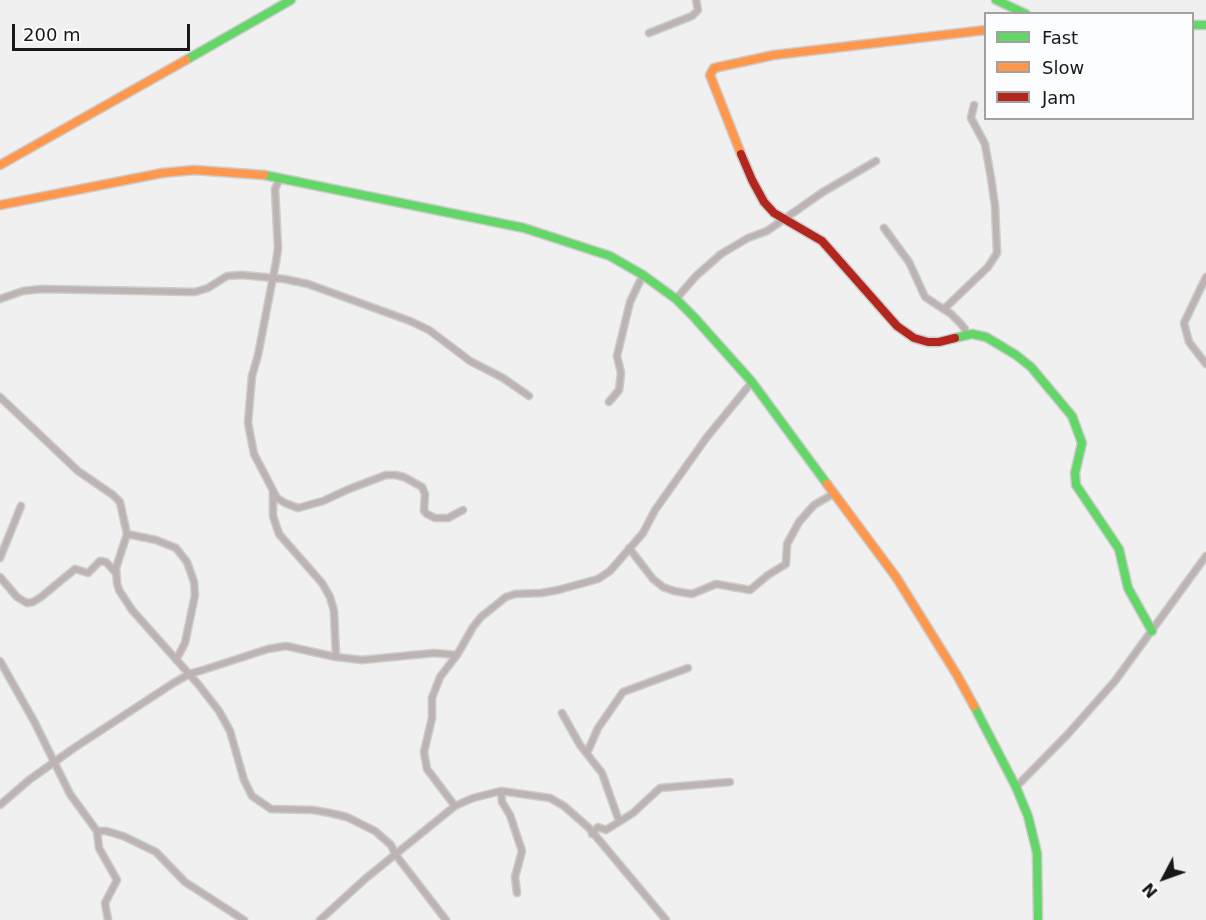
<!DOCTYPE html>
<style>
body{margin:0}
#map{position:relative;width:1206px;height:920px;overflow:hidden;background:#f0f0f0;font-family:"DejaVu Sans",sans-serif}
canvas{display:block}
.legend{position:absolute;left:984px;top:12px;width:210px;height:108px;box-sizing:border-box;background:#fcfdfe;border:2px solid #a1a1a2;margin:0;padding:8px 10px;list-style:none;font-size:18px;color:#181819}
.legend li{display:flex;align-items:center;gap:12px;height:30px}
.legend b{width:30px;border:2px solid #a1a1a2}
.north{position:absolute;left:1134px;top:848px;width:60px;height:60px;-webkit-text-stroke:4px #fcfdfe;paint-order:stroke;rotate:229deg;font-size:16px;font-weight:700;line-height:24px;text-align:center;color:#181819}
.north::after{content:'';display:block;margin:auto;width:21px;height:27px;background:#181819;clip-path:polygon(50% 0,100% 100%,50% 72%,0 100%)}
.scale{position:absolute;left:12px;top:24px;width:178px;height:27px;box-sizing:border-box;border:3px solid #181819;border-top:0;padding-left:8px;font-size:18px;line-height:21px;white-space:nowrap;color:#181819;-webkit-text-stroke:4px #fcfdfe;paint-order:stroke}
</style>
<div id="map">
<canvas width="1206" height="920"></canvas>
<ul class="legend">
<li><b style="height:8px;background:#63d668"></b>Fast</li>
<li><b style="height:8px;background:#ff974d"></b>Slow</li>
<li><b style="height:8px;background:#b3261e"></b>Jam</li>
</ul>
<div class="north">N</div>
<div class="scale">200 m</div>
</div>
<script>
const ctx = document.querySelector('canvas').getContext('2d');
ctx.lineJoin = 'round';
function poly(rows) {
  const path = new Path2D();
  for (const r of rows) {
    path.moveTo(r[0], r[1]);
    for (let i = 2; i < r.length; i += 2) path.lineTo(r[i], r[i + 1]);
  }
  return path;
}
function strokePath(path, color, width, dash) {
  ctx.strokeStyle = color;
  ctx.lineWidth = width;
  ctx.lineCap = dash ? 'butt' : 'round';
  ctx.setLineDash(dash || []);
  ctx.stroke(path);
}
const street = poly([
 [649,33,692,16,698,10,696,0],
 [280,178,275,189,278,248,276,262,258,355,252,376,248,423,254,454,277,498,285,503,298,508,323,501,349,489,386,475,395,475,404,477,422,487,425,494,424,511,427,514,435,518,448,518,463,510],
 [884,228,909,262,925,297,951,314,960,323,965,329,965,336],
 [1206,277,1184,323,1189,342,1206,364],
 [0,299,23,291,42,289,195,292,208,288,227,276,242,275,284,279,308,284,410,321,429,330,470,361,503,378,529,396],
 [676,299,696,276,721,254,748,238,767,231,823,192,876,161],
 [945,308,988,267,997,253,995,206,991,178,985,144,971,118,974,105],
 [0,397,78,471,113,495,120,502,127,534,116,568,117,583,119,590,132,610,198,684,219,711,230,731,244,780,252,796,271,809,313,810,330,813,347,817,375,831,391,845,395,854,446,920],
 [609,402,619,390,621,373,617,356,630,302,643,275],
 [273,492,273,516,279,534,322,583,330,597,334,611,336,657],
 [127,534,156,540,176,548,187,562,194,582,195,595,185,643,176,660],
 [629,548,653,579,663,587,674,591,692,594,716,584,750,590,768,575,786,564,787,544,799,522,814,505,835,493],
 [0,558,21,506],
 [0,577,17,597,27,603,33,602,41,597,75,569,88,573,100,561,106,562,116,573],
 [0,661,34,721,70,794,97,831,99,848,117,880,105,903,108,920],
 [562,713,580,745,602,773,619,821],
 [587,753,598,728,623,692,688,668],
 [1016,787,1067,735,1115,681,1206,556],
 [501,791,502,802,510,815,522,851,515,877,517,893],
 [0,805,29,780,74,748,172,684,189,674,203,670,268,649,286,646,336,657,362,660,434,653,457,655],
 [455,806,427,769,424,752,432,718,432,698,440,677,457,655,473,627,481,617,506,597,515,594,541,593,558,590,598,579,610,571,643,533,655,510,707,437,752,382],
 [97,831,106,831,123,836,156,852,185,882,244,920],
 [592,834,598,827,606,830,633,813,660,788,730,782],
 [320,920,365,879,455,806,473,798,501,791,550,798,564,806,589,828,666,920]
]);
const fast = poly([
 [996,0,1026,14],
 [1192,25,1206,25],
 [186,60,291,0],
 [264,175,524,228,610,256,643,275,676,299,693,316,752,382,827,484],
 [955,338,972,334,986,337,1016,355,1031,367,1072,416,1082,443,1075,473,1076,485,1119,549,1128,588,1152,631],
 [974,706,1016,787,1028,816,1037,853,1038,920]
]);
const slow = poly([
 [741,154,710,75,714,68,774,55,986,30],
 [0,165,186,60],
 [0,205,162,173,194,170,264,175],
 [827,484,896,577,957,675,974,706]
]);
const jam = poly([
 [741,154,752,180,764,202,774,213,822,241,897,326,914,338,928,342,939,342,955,338]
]);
strokePath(street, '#cdcdce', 9);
strokePath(fast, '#cdcdce', 11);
strokePath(slow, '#cdcdce', 11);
strokePath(jam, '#cdcdce', 11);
strokePath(street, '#bdb3b2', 6);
strokePath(fast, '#63d668', 8);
strokePath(slow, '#ff974d', 8);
strokePath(jam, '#b3261e', 8);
</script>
